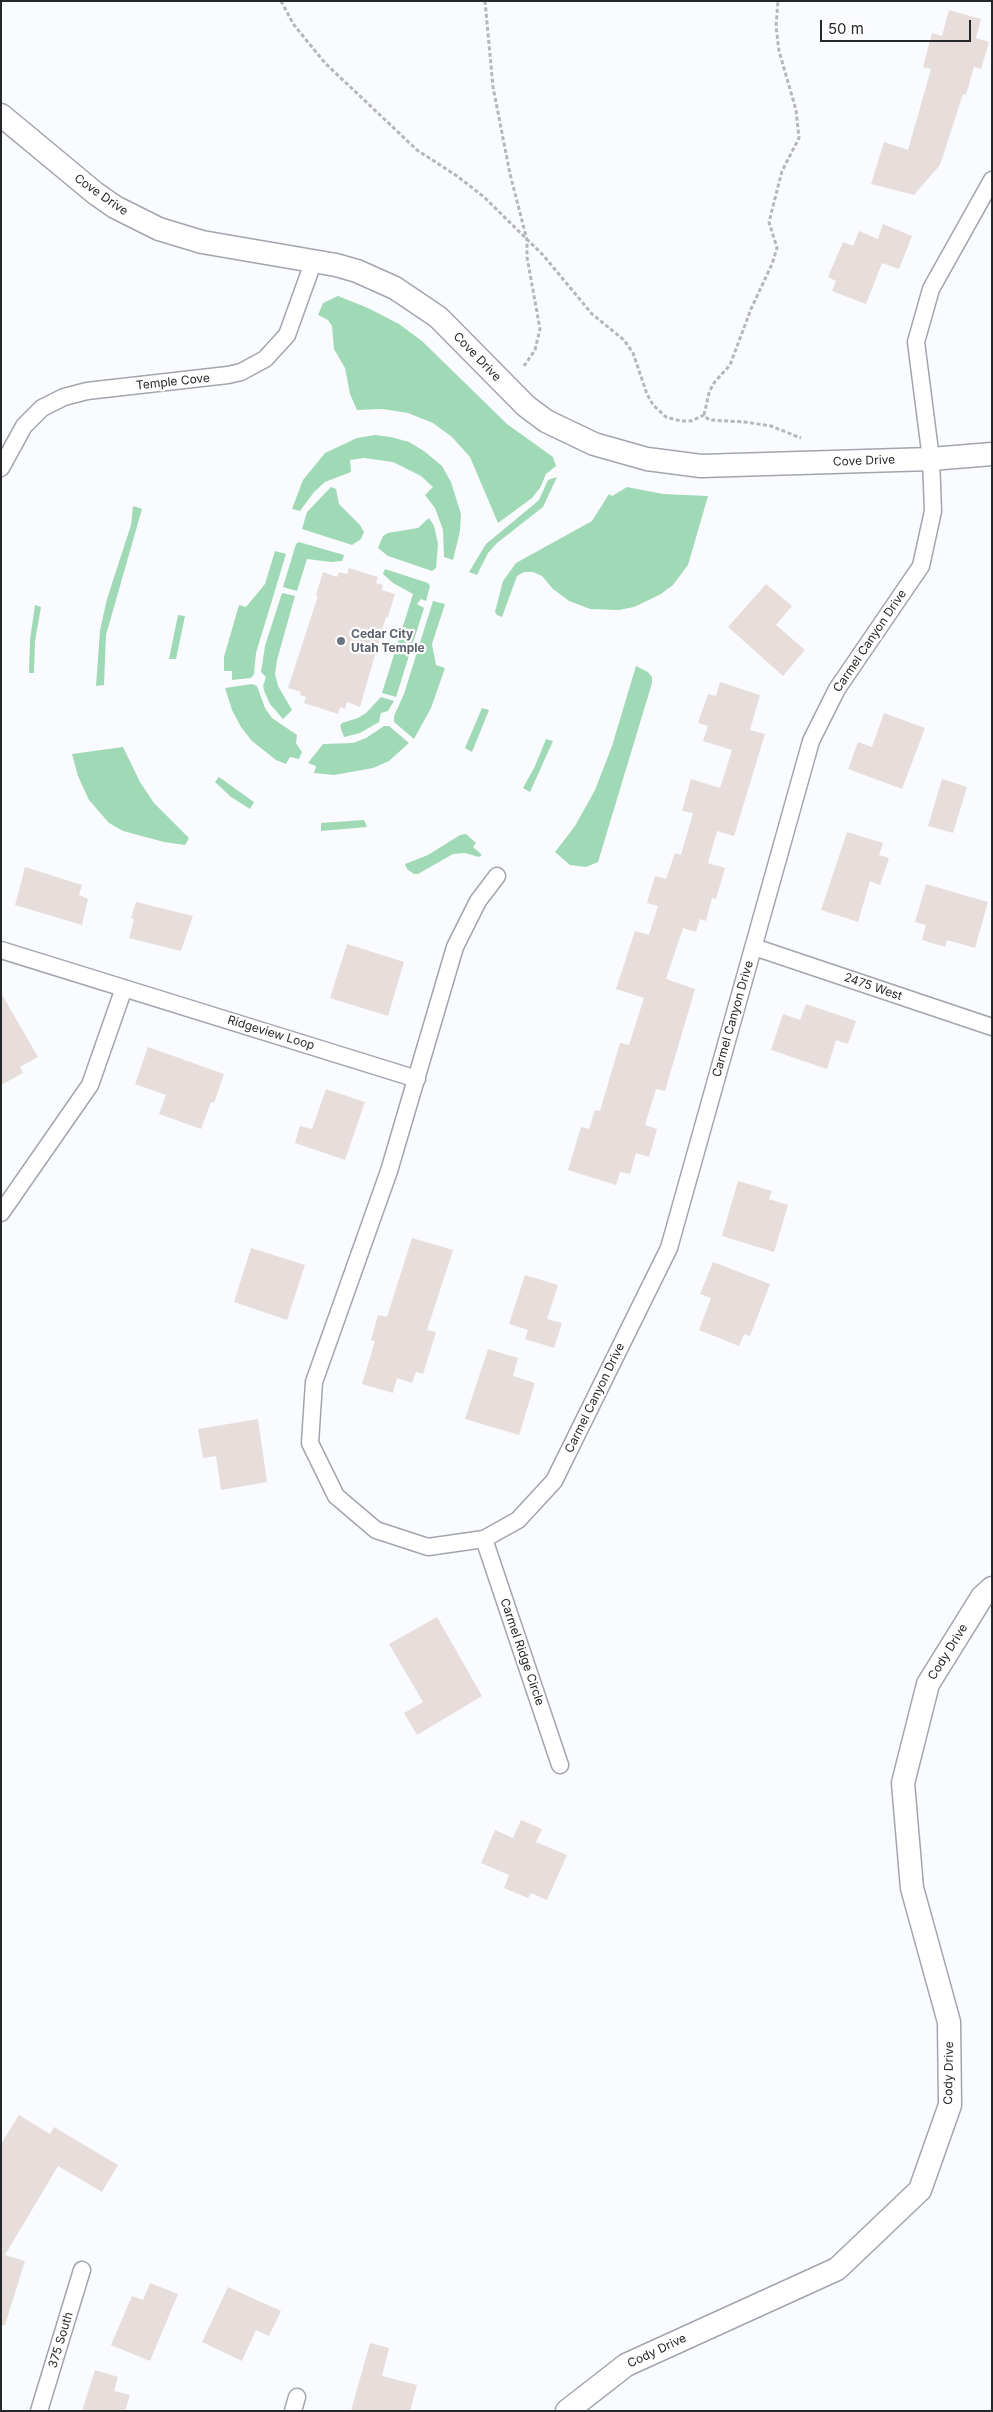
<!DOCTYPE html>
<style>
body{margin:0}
#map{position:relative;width:993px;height:2412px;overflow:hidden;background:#fafbfe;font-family:Inter,sans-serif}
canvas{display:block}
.frame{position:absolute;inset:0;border:2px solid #26272a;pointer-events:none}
.scale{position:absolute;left:820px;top:20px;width:151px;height:22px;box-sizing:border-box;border:2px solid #26272a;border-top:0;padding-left:6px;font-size:15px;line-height:18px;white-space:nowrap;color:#26272a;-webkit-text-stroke:4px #fff;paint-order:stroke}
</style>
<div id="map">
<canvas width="993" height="2412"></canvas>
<div class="frame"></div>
<div class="scale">50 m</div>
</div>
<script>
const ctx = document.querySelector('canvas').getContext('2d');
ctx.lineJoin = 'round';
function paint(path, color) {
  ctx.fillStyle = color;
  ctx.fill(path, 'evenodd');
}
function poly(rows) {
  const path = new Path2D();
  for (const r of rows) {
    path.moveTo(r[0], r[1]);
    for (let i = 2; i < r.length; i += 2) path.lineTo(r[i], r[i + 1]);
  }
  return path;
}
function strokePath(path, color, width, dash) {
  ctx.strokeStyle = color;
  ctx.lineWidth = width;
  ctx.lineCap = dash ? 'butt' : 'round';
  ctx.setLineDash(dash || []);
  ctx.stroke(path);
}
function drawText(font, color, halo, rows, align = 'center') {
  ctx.font = font + ' Inter,sans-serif';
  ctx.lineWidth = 4.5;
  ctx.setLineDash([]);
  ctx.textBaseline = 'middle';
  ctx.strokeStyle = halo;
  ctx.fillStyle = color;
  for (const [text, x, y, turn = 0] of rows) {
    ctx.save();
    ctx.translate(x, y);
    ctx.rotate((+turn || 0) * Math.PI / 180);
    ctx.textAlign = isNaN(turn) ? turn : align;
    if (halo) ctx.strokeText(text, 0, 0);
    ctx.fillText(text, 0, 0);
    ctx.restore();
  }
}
paint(poly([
 [338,296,368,308,399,324,422,341,507,424,553,457,556,466,546,474,540,488,532,498,498,523,470,457,452,437,433,423,408,413,383,409,357,410,350,394,345,368,334,349,332,326,328,320,318,315,323,303],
 [375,435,391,437,409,442,424,451,442,466,451,482,461,514,460,531,453,560,444,557,443,530,435,508,425,495,433,487,421,476,393,462,364,458,350,460,351,472,325,482,314,492,300,511,292,509,303,480,325,453,357,438],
 [557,477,543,507,497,543,488,553,477,575,469,572,486,544,532,506,539,500,548,480],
 [331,487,336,489,339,504,360,525,364,532,361,539,352,545,302,529,307,512],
 [627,487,663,494,708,496,688,565,673,585,661,594,634,607,619,610,590,609,569,601,553,589,542,576,533,572,524,572,517,576,502,617,497,615,495,612,503,581,516,563,592,521,609,494,612,496],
 [133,506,142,509,106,635,104,685,96,686,100,630,107,599,131,525],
 [429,518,434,526,438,544,436,568,432,571,388,556,378,548,383,536,388,533,418,528],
 [299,542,344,555,342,561,331,562,307,559,297,591,283,587,296,544],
 [275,551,286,554,256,653,254,674,251,678,232,680,232,671,224,671,224,657,239,605,246,607,265,584],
 [385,569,428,583,430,586,426,601,421,599,417,604,424,608,396,697,382,693,413,594,393,583,383,574],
 [282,593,295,596,277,660,275,674,278,686,292,710,283,719,270,704,265,693,263,686,266,677,261,672,265,646],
 [433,601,445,604,432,644,436,665,445,668,431,708,414,739,394,722,394,716,404,694],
 [35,605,41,607,35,641,34,673,29,673,30,640],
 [178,615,185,616,176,659,169,659],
 [636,666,648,672,652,677,652,683,598,862,586,867,570,865,555,852,575,826,595,790,612,746],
 [252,684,257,686,265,708,272,718,297,735,296,743,302,752,299,759,290,757,286,764,276,760,252,741,241,727,232,710,225,688],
 [381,697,394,701,388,711,381,713,379,722,360,733,344,737,340,726,342,723,358,718,366,713],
 [482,708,489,710,472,752,465,748],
 [384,726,389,726,409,743,389,761,373,768,334,775,314,773,316,766,308,763,323,744,353,743,366,738],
 [546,739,553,741,530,792,523,788,535,766],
 [123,747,140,782,154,803,189,838,185,845,164,842,123,831,109,823,89,800,78,776,72,754],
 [219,777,254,802,250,809,231,797,215,782],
 [364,820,367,827,321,831,321,823],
 [466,834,476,843,473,847,482,855,479,857,465,853,453,854,418,874,414,874,407,869,405,864,428,855,460,835]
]), '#a0d9b6');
paint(poly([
 [949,10,981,19,976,38,989,42,981,69,974,67,966,95,963,94,940,165,914,195,871,184,884,142,908,150,931,69,923,67,932,33,942,36],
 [883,224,912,236,899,269,882,263,866,304,832,291,836,281,828,277,843,242,853,246,859,231,878,239],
 [349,568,378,577,376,583,383,585,382,590,395,594,388,617,386,617,360,707,347,702,345,709,340,707,338,714,304,703,306,697,300,695,301,692,288,688,318,596,316,595,323,572,337,577,339,572,347,574],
 [766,584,792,606,776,625,805,650,783,676,728,627],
 [720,682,760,695,750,730,765,734,734,836,717,831,708,863,725,868,716,899,712,898,706,921,700,919,696,932,683,928,666,979,695,989,665,1091,656,1089,645,1125,657,1129,649,1157,636,1153,630,1174,620,1172,616,1185,568,1170,581,1127,589,1129,595,1110,600,1111,620,1043,629,1045,644,998,616,989,635,931,649,935,658,906,647,903,655,876,666,879,675,853,681,855,693,813,682,811,691,779,720,788,732,750,703,741,708,726,698,723,708,694,716,696],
 [884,713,925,728,902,789,848,769,858,742,872,747],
 [942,779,967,787,953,833,928,826],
 [847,832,883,843,879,855,889,858,880,885,870,881,858,922,821,910],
 [25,867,82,885,79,895,88,899,82,925,15,905],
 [926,884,988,902,975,948,947,940,945,947,922,940,926,925,915,922],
 [136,902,193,916,181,951,129,938,134,919,131,918],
 [347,944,404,962,388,1016,330,998],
 [1,993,38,1057,20,1067,23,1073,1,1085],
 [806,1004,856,1021,848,1044,836,1040,827,1069,771,1050,783,1014,800,1020],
 [148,1047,224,1074,214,1103,211,1102,201,1129,159,1114,166,1095,135,1084],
 [326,1089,365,1102,345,1160,295,1143,300,1126,312,1129],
 [738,1181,772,1191,769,1199,788,1205,774,1252,722,1236],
 [412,1238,453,1250,427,1330,436,1332,423,1374,416,1372,412,1383,397,1378,393,1393,362,1384,375,1341,371,1340,378,1315,387,1317],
 [251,1248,305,1265,287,1320,234,1302],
 [713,1262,770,1284,750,1336,744,1334,739,1346,699,1330,711,1298,700,1294],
 [525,1275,558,1285,547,1319,562,1323,554,1348,525,1339,528,1330,509,1324],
 [488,1349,518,1358,513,1376,535,1383,519,1435,465,1419],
 [258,1419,267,1482,221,1490,216,1456,203,1458,198,1429],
 [437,1617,482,1696,417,1735,404,1713,423,1702,389,1644],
 [521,1820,542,1829,536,1842,567,1855,547,1900,531,1893,528,1898,504,1888,509,1875,481,1863,495,1830,513,1838],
 [19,2115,50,2134,54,2127,118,2165,102,2192,58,2166,5,2255,25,2261,5,2325,1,2325,1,2144],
 [150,2283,178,2294,150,2361,111,2345,132,2296,143,2300],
 [228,2287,281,2311,269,2336,256,2330,242,2361,202,2342],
 [370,2343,389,2348,382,2376,417,2385,410,2411,351,2411],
 [95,2370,118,2377,114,2391,130,2395,125,2411,82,2411]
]), '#e7dddb');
const street = poly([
 [1,468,24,426,42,408,64,397,87,391,228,375,241,372,265,359,287,335,314,260],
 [497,876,478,901,455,947,389,1171,314,1382,310,1443,336,1496,376,1530,428,1547,484,1539,518,1520,554,1481,669,1248,811,741,837,689,921,566,933,511,931,459,916,342,931,289,992,180],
 [754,947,992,1027],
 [1,950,417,1079],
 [1,1213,90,1085,124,988],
 [484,1539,560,1765],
 [39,2411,82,2270],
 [293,2411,297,2397]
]);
const secondary = poly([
 [1,115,95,193,115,207,159,229,202,242,336,265,357,271,395,288,438,317,526,406,546,421,594,444,647,459,701,466,931,459,992,454],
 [567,2411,626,2365,837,2269,920,2190,950,2105,949,2022,912,1888,903,1783,928,1684,982,1597,992,1588]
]);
strokePath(street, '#a2a5ad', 19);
strokePath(secondary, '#a2a5ad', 25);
strokePath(poly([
 [281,1,294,25,325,63,417,150,457,176,484,197,543,255,592,314,624,340,633,353,647,394,653,405,666,417,681,421,691,421,704,415,709,420,745,422,771,426,801,438],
 [485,1,493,87,510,174,527,240,527,257,540,329,535,350,524,366],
 [704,415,709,393,713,384,730,365,751,309,772,264,777,248,769,222,782,171,799,138,796,110,779,51,776,26,778,1]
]), '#b6b7ba', 3, [4, 2.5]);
strokePath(street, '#fff', 16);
strokePath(secondary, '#fff', 22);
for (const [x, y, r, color] of [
 [341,641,5,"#6b7280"]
]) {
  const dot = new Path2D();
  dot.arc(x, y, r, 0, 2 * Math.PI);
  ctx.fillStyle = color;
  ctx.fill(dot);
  strokePath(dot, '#fff', 2);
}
drawText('12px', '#26272a', '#fff', [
 ["Cove Drive",101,195,35],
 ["Cove Drive",477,357,46],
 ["Temple Cove",173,382,-6],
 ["Cove Drive",864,461,-2],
 ["Carmel Canyon Drive",870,641,-56],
 ["2475 West",873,987,19],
 ["Carmel Canyon Drive",733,1019,-74],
 ["Ridgeview Loop",271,1033,17],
 ["Carmel Canyon Drive",595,1398,-64],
 ["Carmel Ridge Circle",522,1652,71],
 ["Cody Drive",948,1652,-58],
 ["Cody Drive",949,2073,-89],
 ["375 South",61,2340,-73],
 ["Cody Drive",657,2351,-25]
]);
drawText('bold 12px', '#5b616d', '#fff', [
 ["Cedar City",351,634],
 ["Utah Temple",351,648]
], 'left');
</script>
